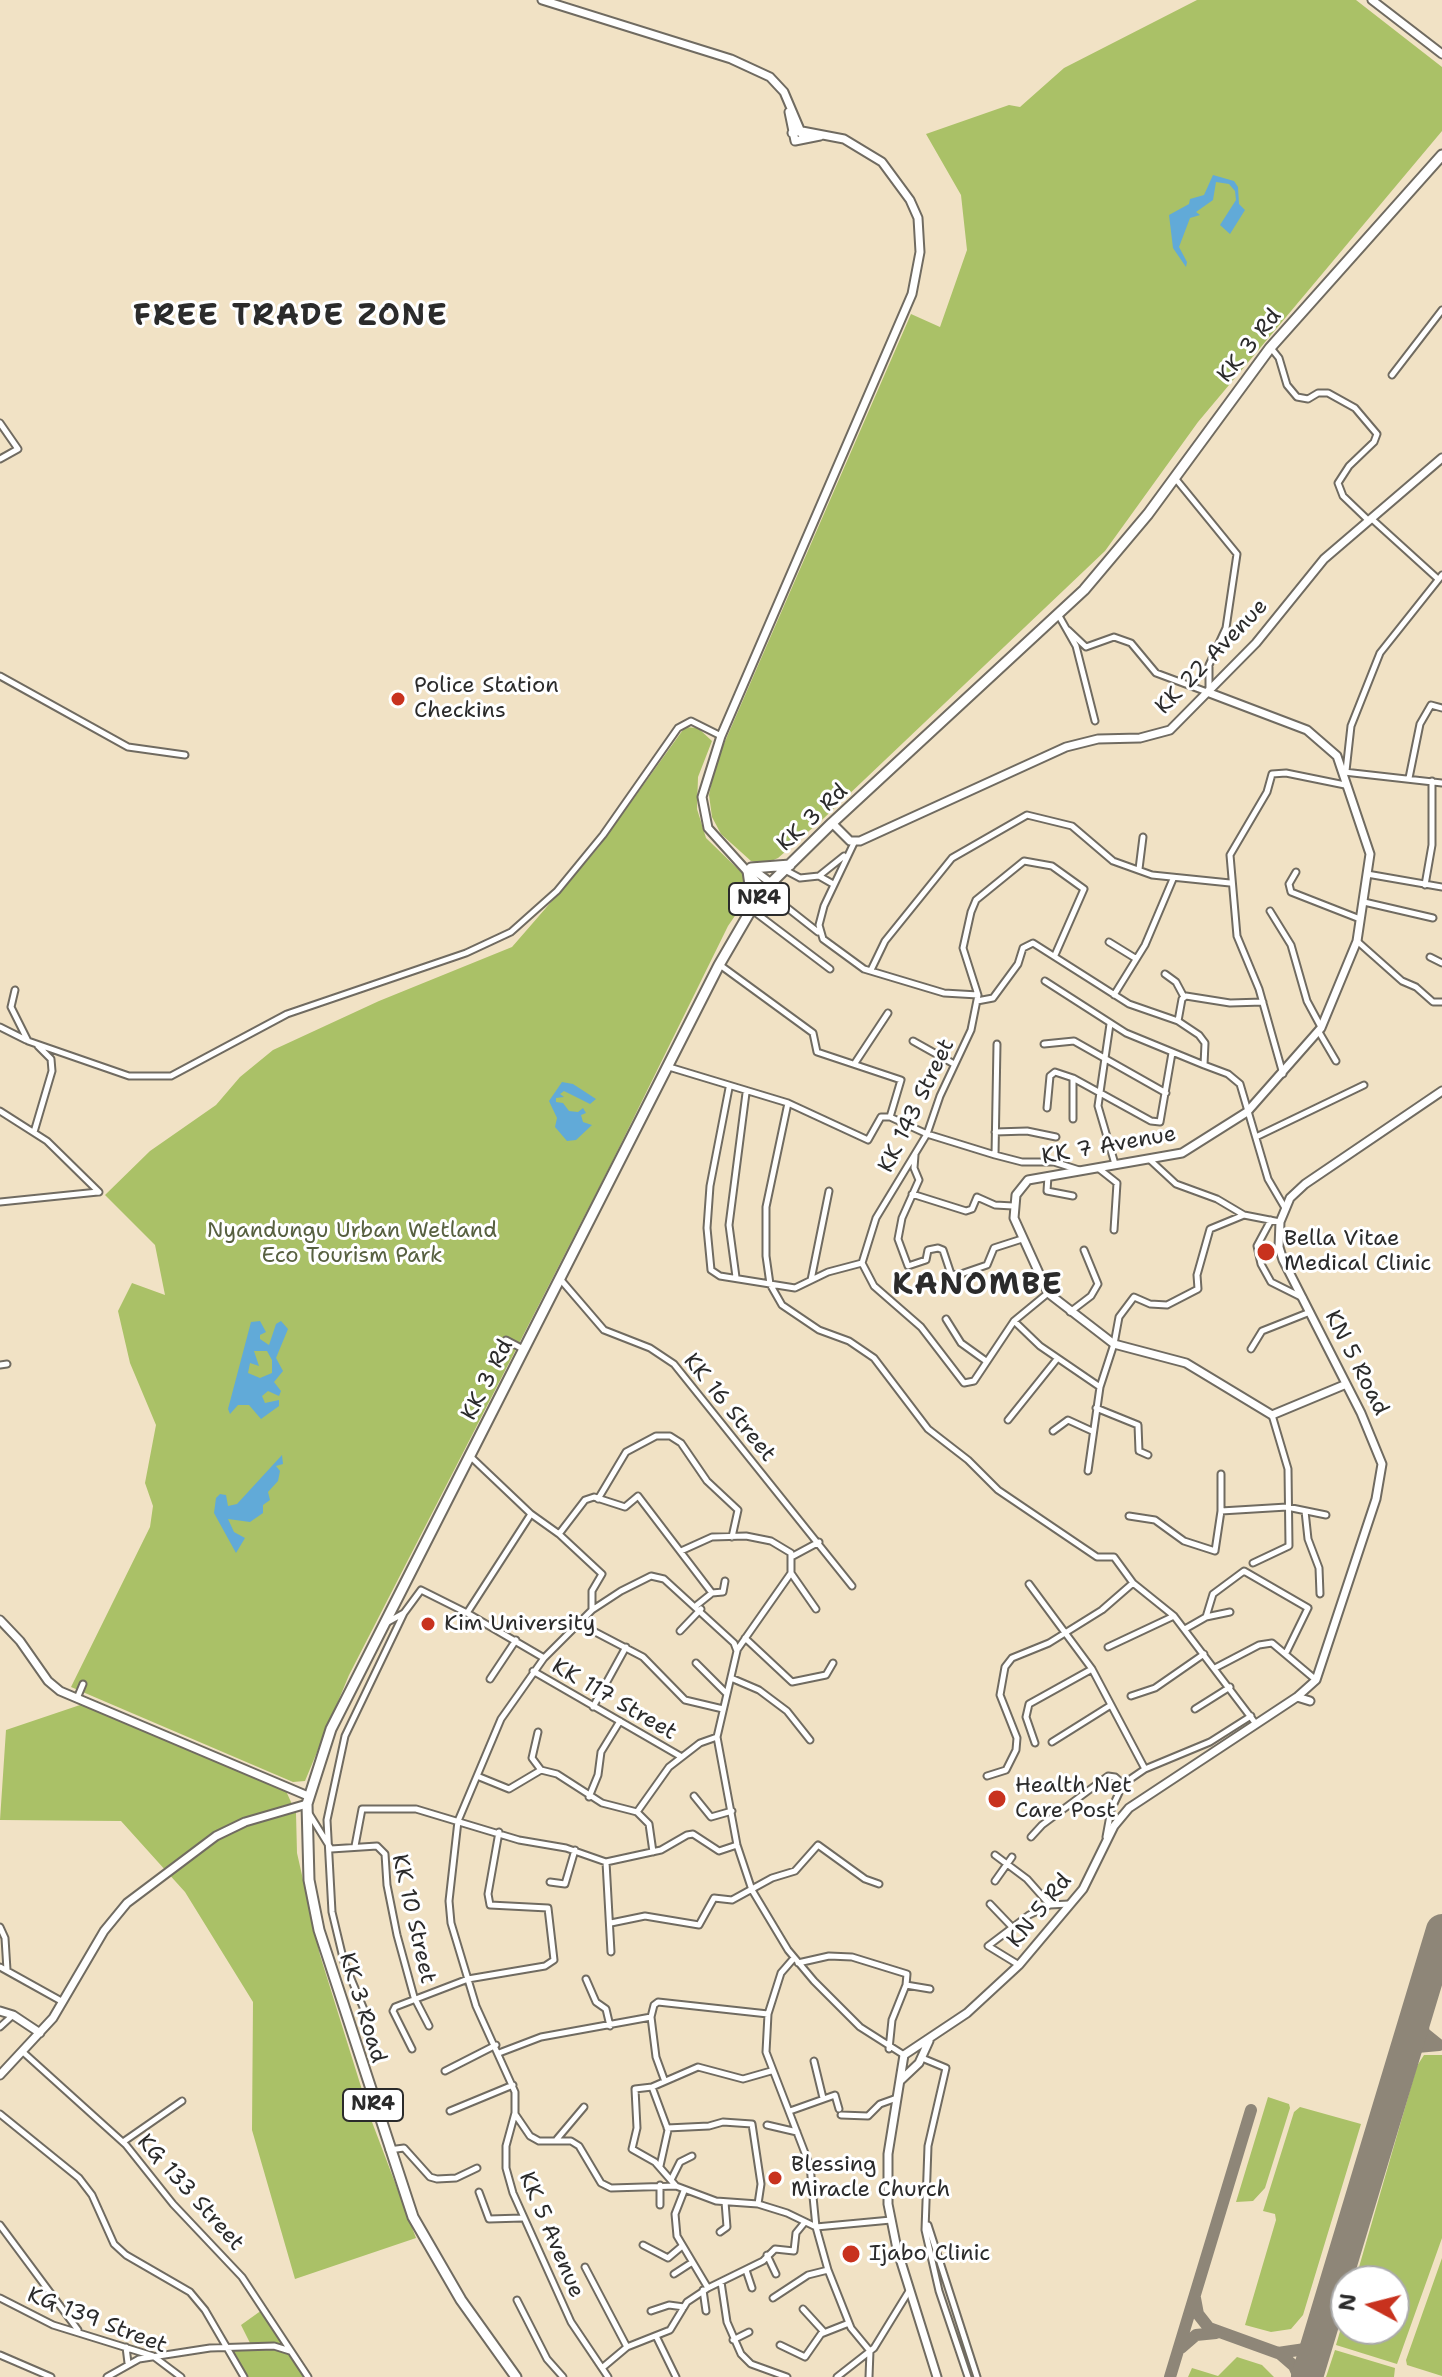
<!DOCTYPE html>
<style>
body{margin:0}
#map{position:relative;width:1442px;height:2377px;overflow:hidden;background:#f1e2c5;font-family:"Shantell Sans",sans-serif}
canvas{display:block}
.north{position:absolute;left:1330px;top:2265px;width:80px;height:80px;box-sizing:border-box;background:#fff;border:2px solid #aaa;border-radius:50%;rotate:277deg;font-size:22px;font-weight:700;line-height:32px;text-align:center;color:#2b2b2b}
.north::after{content:'';display:block;margin:auto;width:28px;height:36px;background:#c8321e;clip-path:polygon(50% 0,100% 100%,50% 72%,0 100%)}
</style>
<div id="map">
<canvas width="1442" height="2377"></canvas>
<div class="north">N</div>
</div>
<script>
const ctx = document.querySelector('canvas').getContext('2d');
ctx.lineJoin = 'round';
function paint(path, color) {
  ctx.fillStyle = color;
  ctx.fill(path, 'evenodd');
}
function poly(rows) {
  const path = new Path2D();
  for (const r of rows) {
    path.moveTo(r[0], r[1]);
    for (let i = 2; i < r.length; i += 2) path.lineTo(r[i], r[i + 1]);
  }
  return path;
}
function strokePath(path, color, width, dash) {
  ctx.strokeStyle = color;
  ctx.lineWidth = width;
  ctx.lineCap = dash ? 'butt' : 'round';
  ctx.setLineDash(dash || []);
  ctx.stroke(path);
}
function drawText(font, color, halo, rows, align = 'center') {
  ctx.font = font + ' "Shantell Sans",sans-serif';
  ctx.lineWidth = 6;
  ctx.setLineDash([]);
  ctx.textBaseline = 'middle';
  ctx.strokeStyle = halo;
  ctx.fillStyle = color;
  for (const [text, x, y, turn = 0] of rows) {
    ctx.save();
    ctx.translate(x, y);
    ctx.rotate((+turn || 0) * Math.PI / 180);
    ctx.textAlign = isNaN(turn) ? turn : align;
    if (halo) ctx.strokeText(text, 0, 0);
    ctx.fillText(text, 0, 0);
    ctx.restore();
  }
}
paint(poly([
 [1197,0,1356,0,1442,67,1442,131,1198,422,1105,551,824,818,778,858,765,864,751,861,721,834,712,817,709,795,716,762,911,314,940,327,967,250,961,195,926,134,1009,105,1020,107,1064,68],
 [685,727,698,728,712,741,698,777,697,809,706,838,742,873,747,889,743,904,728,926,610,1166,349,1675,305,1781,293,1782,71,1687,150,1527,153,1506,145,1483,156,1425,130,1363,118,1311,132,1283,165,1295,155,1245,105,1195,150,1151,216,1105,240,1077,273,1050,379,1001,512,947,598,848],
 [83,1704,286,1791,296,1813,297,1853,320,1955,372,2122,416,2238,295,2279,252,2130,253,2002,185,1892,121,1821,0,1820,6,1730],
 [1424,2055,1442,2055,1442,2238,1397,2364,1336,2345,1346,2311,1346,2329,1394,2329,1394,2281,1355,2281,1417,2066],
 [1268,2097,1289,2104,1290,2108,1265,2188,1253,2201,1236,2202],
 [1300,2107,1361,2124,1303,2315,1291,2329,1271,2332,1245,2325,1276,2220,1275,2214,1263,2211,1294,2112],
 [1442,2258,1442,2376,1407,2365,1406,2360],
 [262,2310,283,2341,281,2346,251,2345,241,2325],
 [232,2349,276,2349,289,2354,305,2377,247,2377],
 [1335,2350,1395,2368,1394,2377,1326,2377],
 [1237,2357,1262,2365,1274,2377,1188,2377,1192,2368,1218,2376]
]), '#aac167');
paint(poly([
 [1213,175,1234,181,1238,187,1239,204,1245,210,1230,234,1220,225,1236,200,1235,191,1229,184,1216,182,1213,200,1196,212,1200,215,1190,218,1179,247,1187,262,1186,267,1173,248,1169,215,1189,204,1190,199,1204,195],
 [562,1082,573,1084,596,1099,590,1104,564,1091,560,1094,564,1097,556,1098,556,1102,563,1103,569,1111,578,1112,583,1108,586,1113,581,1115,583,1122,592,1125,576,1140,567,1141,555,1127,557,1118,549,1101],
 [260,1321,266,1332,260,1335,260,1339,269,1345,276,1324,281,1321,288,1329,276,1358,283,1371,274,1382,281,1391,279,1396,268,1391,262,1396,265,1403,279,1400,279,1406,261,1419,249,1405,238,1405,230,1414,228,1409,251,1322],
 [254,1351,267,1351,272,1360,272,1373,260,1378,248,1373,250,1363,259,1366],
 [282,1455,283,1464,276,1466,280,1471,278,1481,268,1492,270,1500,263,1505,263,1513,250,1522,228,1519,234,1532,245,1538,236,1553,214,1513,216,1498,220,1494,226,1495,228,1506,237,1504]
]), '#61aad8');
strokePath(poly([
 [1419,2006,1424,2033,1439,2045],
 [1402,2062,1417,2047,1439,2045],
 [1195,2298,1198,2314,1209,2328,1278,2353,1305,2349,1321,2330],
 [1181,2348,1196,2335,1216,2333],
 [1279,2353,1294,2366,1299,2377],
 [1170,2377,1251,2110]
]), '#8e8678', 12);
strokePath(poly([
 [1307,2377,1442,1930]
]), '#8e8678', 32);
const street = poly([
 [1271,348,1279,358,1287,385,1297,397,1308,399,1318,393,1328,393,1355,408,1377,434,1374,442,1349,466,1338,483,1343,496,1368,520],
 [1392,375,1442,310],
 [0,423,18,449,0,459],
 [1175,478,1237,554,1226,628,1209,665,1209,690],
 [1373,520,1438,579],
 [1059,616,1076,646,1095,721],
 [1068,630,1086,647,1114,637,1131,643,1156,673,1207,692],
 [0,676,128,747,185,755],
 [1346,771,1351,726,1380,653,1442,575],
 [1344,772,1442,783],
 [1409,778,1420,724,1431,705,1442,708],
 [854,843,824,906,819,925,823,939,864,969,944,993,978,995],
 [1139,869,1143,837],
 [785,870,800,878,819,876,844,856],
 [1296,872,1289,884,1291,892,1360,919],
 [1367,874,1442,887],
 [819,876,833,884],
 [1425,885,1432,845,1432,781],
 [766,891,818,932],
 [1364,902,1433,918],
 [752,910,830,969],
 [1270,911,1291,945,1307,1001,1321,1027],
 [1357,941,1402,981,1416,987,1433,1002,1442,1002],
 [1109,942,1135,958],
 [1430,957,1442,963],
 [720,965,813,1033,817,1052,901,1080,890,1117,927,1134,995,1155,1022,1162,1054,1162,1079,1170],
 [871,970,885,941,952,858,1027,815,1072,826,1113,861,1152,875,1230,883],
 [1165,974,1176,982,1184,997],
 [1045,981,1126,1033,1204,1065],
 [15,990,11,1007,28,1041,129,1076,171,1076,287,1014,466,953,511,932,557,891,603,835,678,728,691,721,721,736],
 [1114,995,1145,945,1173,879],
 [977,1001,993,998,1018,964,1023,948,1033,943,1129,1004,1178,1021,1199,1035,1205,1043,1204,1065,1228,1074,1240,1084,1268,1179,1285,1208],
 [1178,1021,1182,999,1186,996,1230,1003,1263,1002],
 [1110,1024,1098,1106,1115,1164],
 [0,1027,26,1040],
 [1319,1032,1336,1061],
 [913,1041,954,1064],
 [1044,1044,1074,1041,1166,1093],
 [855,1063,888,1013],
 [669,1067,788,1103,868,1140,881,1117,890,1117],
 [1283,1074,1259,989,1237,936,1230,855,1267,792,1272,774,1286,773,1345,785],
 [1073,1078,1073,1119],
 [729,1088,710,1186,707,1228,711,1270,720,1276,795,1288,828,1272,862,1263],
 [788,1103,766,1207,766,1256,770,1284,782,1305,819,1330,849,1341,874,1358,928,1429,968,1460,998,1490,1097,1557,1114,1557,1133,1583,1174,1616,1256,1724],
 [1047,1108,1050,1076,1055,1072,1073,1078,1151,1121,1160,1122,1172,1053],
 [0,1111,47,1141,99,1192],
 [34,1132,52,1071,51,1059,38,1046],
 [995,1132,1027,1131,1056,1137],
 [1256,1137,1364,1085],
 [915,1155,914,1168,919,1180,902,1218,898,1239,908,1266,926,1260,928,1250,938,1248,943,1250,951,1274,958,1275,987,1265,994,1248,1022,1239],
 [995,1155,997,1044],
 [1149,1159,1176,1184,1217,1199,1244,1215,1280,1222],
 [1098,1168,1117,1183,1114,1230],
 [1048,1176,1047,1191,1073,1196],
 [912,1194,966,1211,972,1209,977,1197,995,1205,1013,1206],
 [0,1202,98,1192],
 [1271,1220,1257,1246,1261,1264,1271,1282,1303,1298],
 [862,1263,876,1218,927,1134,940,1096,971,1030,978,995,963,948,971,912,976,900,1024,861,1052,866,1084,889,1055,955],
 [862,1263,874,1286,921,1327,964,1383,974,1381,1014,1321,1048,1293],
 [736,1277,729,1225,746,1093],
 [561,1280,604,1330,650,1348,674,1364,852,1586],
 [811,1280,829,1191],
 [1070,1312,1091,1296,1098,1284,1084,1250],
 [946,1319,961,1343,986,1361],
 [1014,1321,1040,1346,1100,1387],
 [506,1340,523,1349],
 [1251,1349,1262,1331,1310,1312],
 [0,1365,7,1364],
 [1096,1408,1138,1425,1139,1451,1148,1455],
 [1008,1420,1057,1359],
 [1053,1431,1068,1420,1092,1431],
 [471,1457,531,1514,559,1534],
 [1088,1471,1100,1387,1114,1344,1119,1317,1134,1297,1150,1304,1167,1305,1198,1289,1197,1275,1210,1229,1244,1215],
 [598,1499,626,1452,656,1436,670,1436,681,1443,707,1481,738,1510,732,1537],
 [1221,1511,1287,1507,1326,1515],
 [1305,1511,1308,1539,1319,1568,1320,1594],
 [531,1514,467,1613,544,1658],
 [1129,1516,1155,1520,1184,1541,1215,1551,1221,1511,1221,1474],
 [681,1551,712,1537,746,1536,771,1541,791,1553,791,1573,737,1650],
 [793,1556,819,1542],
 [1253,1563,1289,1546,1288,1469,1272,1415],
 [791,1573,816,1609],
 [1029,1584,1092,1669,1145,1769],
 [697,1605,712,1593,723,1592,725,1581],
 [592,1609,592,1591,602,1574,559,1534,585,1500,594,1497,625,1507,638,1496,712,1593],
 [1206,1617,1230,1612],
 [386,1623,404,1613,421,1590,467,1613],
 [578,1623,643,1657,685,1700,723,1709],
 [1185,1629,1206,1617,1213,1594,1244,1571,1308,1608,1287,1651],
 [680,1631,701,1609],
 [745,1638,792,1682,826,1675,833,1663],
 [1108,1647,1174,1616],
 [696,1663,726,1693],
 [1215,1668,1259,1645,1272,1643,1316,1680],
 [533,1671,680,1756],
 [731,1678,759,1690,787,1711,810,1740],
 [490,1679,516,1640],
 [78,1696,83,1684],
 [1131,1696,1155,1688,1204,1654],
 [593,1707,626,1647],
 [1195,1709,1230,1687],
 [538,1732,532,1758,541,1770],
 [1052,1742,1111,1705],
 [1035,1743,1026,1717,1029,1704,1092,1669],
 [477,1776,509,1789,541,1770,557,1774,602,1803,637,1812,649,1824,653,1852],
 [987,1776,1006,1770,1016,1750,1017,1738,1000,1695,1005,1667,1012,1658,1049,1643,1102,1610,1133,1583],
 [694,1796,711,1817,732,1811],
 [589,1797,598,1775,601,1752,620,1721],
 [637,1812,669,1767,700,1743,717,1737],
 [310,1815,331,1849,377,1846,385,1854,387,1885,397,1935,414,1997,429,2026],
 [1031,1837,1042,1825,1108,1776,1115,1777,1123,1784,1145,1769,1210,1742,1251,1716],
 [1106,1837,1111,1810,1123,1784],
 [355,1846,362,1809,416,1809,519,1840,566,1848,606,1862],
 [995,1855,1027,1879,1050,1905],
 [995,1881,1012,1857],
 [550,1882,565,1884,575,1850],
 [990,1904,1012,1927],
 [611,1923,645,1916,699,1925,714,1898,732,1900,772,1878,795,1871,818,1845,865,1879,879,1884],
 [0,1927,5,1938,7,1970],
 [611,1952,606,1862,661,1850,687,1835,693,1834,719,1851,737,1845],
 [794,1958,781,1973,768,2014,766,2052,810,2166,816,2227,828,2270,851,2328,870,2351,869,2377],
 [798,1963,829,1956,852,1957,907,1974,906,1985],
 [1019,1965,988,1946,1029,1915,1050,1905,1069,1904],
 [0,1967,63,2002],
 [586,1979,596,2002,606,2009,610,2026],
 [365,2012,344,1962,332,1912,327,1820,345,1736,404,1613],
 [651,2017,656,2057,664,2079],
 [0,2027,12,2016],
 [412,2049,393,2011,395,2007,468,1979,545,1966,554,1960,548,1908,490,1905,488,1894,499,1832],
 [889,2049,892,2020,906,1985,930,1989],
 [23,2052,126,2145,173,2204,242,2277,308,2377],
 [499,2053,541,2037,651,2017,654,2005,658,2002,768,2014],
 [922,2058,946,2068,928,2146,925,2230,939,2291,968,2377],
 [814,2061,823,2098],
 [445,2071,496,2045],
 [652,2087,668,2130,660,2166],
 [450,2111,513,2085],
 [790,2111,835,2095,839,2109],
 [0,2114,79,2178,92,2195,114,2244,126,2255,190,2292,205,2310,244,2377],
 [515,2114,530,2136,539,2141,571,2141,579,2146,601,2183,611,2188,676,2186,716,2201,758,2204,787,2213,816,2227,891,2220],
 [841,2115,868,2116,880,2104,894,2099],
 [767,2125,797,2132],
 [667,2128,709,2126,723,2122,752,2124,761,2184,758,2204],
 [557,2139,584,2107],
 [123,2142,182,2101],
 [389,2150,404,2148,430,2177,437,2179,456,2178,477,2168],
 [671,2180,680,2162,692,2156],
 [660,2185,660,2205],
 [676,2186,655,2162,632,2149,637,2128,635,2089,652,2087,698,2067,743,2079,771,2071],
 [479,2192,489,2219,522,2218],
 [0,2225,78,2330],
 [928,2225,977,2377],
 [720,2232,727,2227,725,2202],
 [643,2245,668,2258,681,2247],
 [767,2255,776,2274],
 [585,2267,627,2347],
 [746,2270,752,2288],
 [674,2274,691,2263],
 [721,2282,727,2322,741,2354,751,2364,787,2377],
 [708,2288,763,2261,775,2249,794,2251,796,2233,805,2222],
 [703,2290,706,2311],
 [0,2298,53,2325,153,2356,181,2377],
 [773,2298,808,2275,828,2270],
 [517,2300,547,2359,563,2377],
 [803,2309,824,2332],
 [651,2311,669,2305,684,2307],
 [657,2338,676,2377],
 [733,2340,749,2332],
 [780,2345,805,2357,821,2334,849,2323],
 [126,2347,128,2363],
 [0,2355,51,2377],
 [602,2368,627,2347,670,2330,687,2302,708,2288,677,2236,675,2214,684,2191],
 [107,2377,139,2359,210,2348,274,2346,290,2351],
 [608,2377,571,2322,513,2193,506,2168,506,2146,515,2113,515,2092,476,2006,451,1923,449,1901,458,1821,501,1719,544,1658,592,1610,621,1591,651,1576,664,1579,734,1643,737,1651,717,1737,737,1845,752,1890,788,1950,814,1981,860,2027,904,2055],
 [837,2377,874,2348,909,2291]
]);
const secondary = poly([
 [542,0,731,59,770,77,784,92,804,139],
 [1372,0,1442,54],
 [789,112,795,141,820,136],
 [1207,692,1307,730,1337,756,1370,854,1357,941,1321,1028,1247,1112,1182,1153,1028,1180,1016,1195,1014,1218,1048,1293,1114,1344,1186,1363,1272,1415,1344,1385],
 [832,823,850,841,860,841,1066,747,1098,739,1140,738,1170,730,1256,643,1324,559,1442,458],
 [751,868,771,883],
 [765,891,708,828,702,797,721,736,912,294,920,252,918,218,910,200,882,162,844,139,802,131,792,133],
 [0,1620,20,1641,48,1681,60,1691,308,1796],
 [1297,1697,1310,1701],
 [0,2011,13,2015,40,2033],
 [0,2075,53,2018,104,1931,127,1903,216,1836,245,1822,307,1804],
 [900,2081,919,2063,929,2041],
 [937,2377,897,2249,888,2204,888,2154,904,2055,967,2013,1019,1965,1083,1889,1114,1826,1129,1808,1297,1697,1316,1680,1376,1499,1382,1464,1361,1413,1283,1260,1279,1247,1280,1222,1290,1198,1305,1184,1442,1091]
]);
const highway = poly([
 [751,868,790,865],
 [748,871,753,907],
 [516,2377,461,2300,413,2217,319,1930,309,1880,307,1804,331,1729,719,965,751,910,771,883,832,823,1084,590,1148,514,1270,348,1442,155]
]);
strokePath(street, '#706b61', 9);
strokePath(secondary, '#706b61', 11);
strokePath(highway, '#706b61', 13);
strokePath(street, '#fff', 5);
strokePath(secondary, '#fff', 7);
strokePath(highway, '#fff', 9);
for (const [x, y, r, color] of [
 [398,699,8,"#c8321e"],
 [1266,1252,10,"#c8321e"],
 [428,1624,8,"#c8321e"],
 [997,1799,10,"#c8321e"],
 [775,2178,8,"#c8321e"],
 [851,2254,10,"#c8321e"]
]) {
  const dot = new Path2D();
  dot.arc(x, y, r, 0, 2 * Math.PI);
  ctx.fillStyle = color;
  ctx.fill(dot);
  strokePath(dot, '#fff', 3);
}
for (const [x, y, w] of [
 [759,899,60],
 [373,2105,60]
]) {
  const box = new Path2D();
  box.roundRect(x - w / 2, y - 16, w, 32, 6);
  ctx.fillStyle = '#fff';
  ctx.fill(box);
  strokePath(box, '#2b2b2b', 2);
}
drawText('bold 20px', '#2b2b2b', null, [
 ["NR4",759,899],
 ["NR4",373,2105]
]);
drawText('22px', '#2b2b2b', '#fff', [
 ["KK 3 Rd",1250,346,-51],
 ["KK 22 Avenue",1212,657,-46],
 ["KK 3 Rd",813,818,-43],
 ["KK 143 Street",917,1106,-64],
 ["KK 7 Avenue",1109,1146,-10],
 ["KN 5 Road",1356,1363,63],
 ["KK 3 Rd",488,1380,-63],
 ["KK 16 Street",729,1408,51],
 ["KK 117 Street",614,1700,30],
 ["KN 5 Rd",1040,1911,-51],
 ["KK 10 Street",413,1919,77],
 ["KK 3 Road",362,2008,73],
 ["KG 133 Street",190,2193,48],
 ["KK 5 Avenue",551,2235,67],
 ["KG 139 Street",97,2321,21]
]);
drawText('22px', '#2b2b2b', '#fff', [
 ["Police Station",414,686],
 ["Checkins",414,711],
 ["Bella Vitae",1284,1239],
 ["Medical Clinic",1284,1264],
 ["Kim University",444,1624],
 ["Health Net",1015,1786],
 ["Care Post",1015,1811],
 ["Blessing",791,2165],
 ["Miracle Church",791,2190],
 ["Ijabo Clinic",869,2254]
], 'left');
drawText('22px', '#576040', '#fff', [
 ["Nyandungu Urban Wetland",352,1231],
 ["Eco Tourism Park",352,1256]
]);
ctx.letterSpacing = '2px';
drawText('bold 30px', '#2b2b2b', '#fff', [
 ["FREE TRADE ZONE",291,317],
 ["KANOMBE",978,1286]
]);
ctx.letterSpacing = '0px';
</script>
